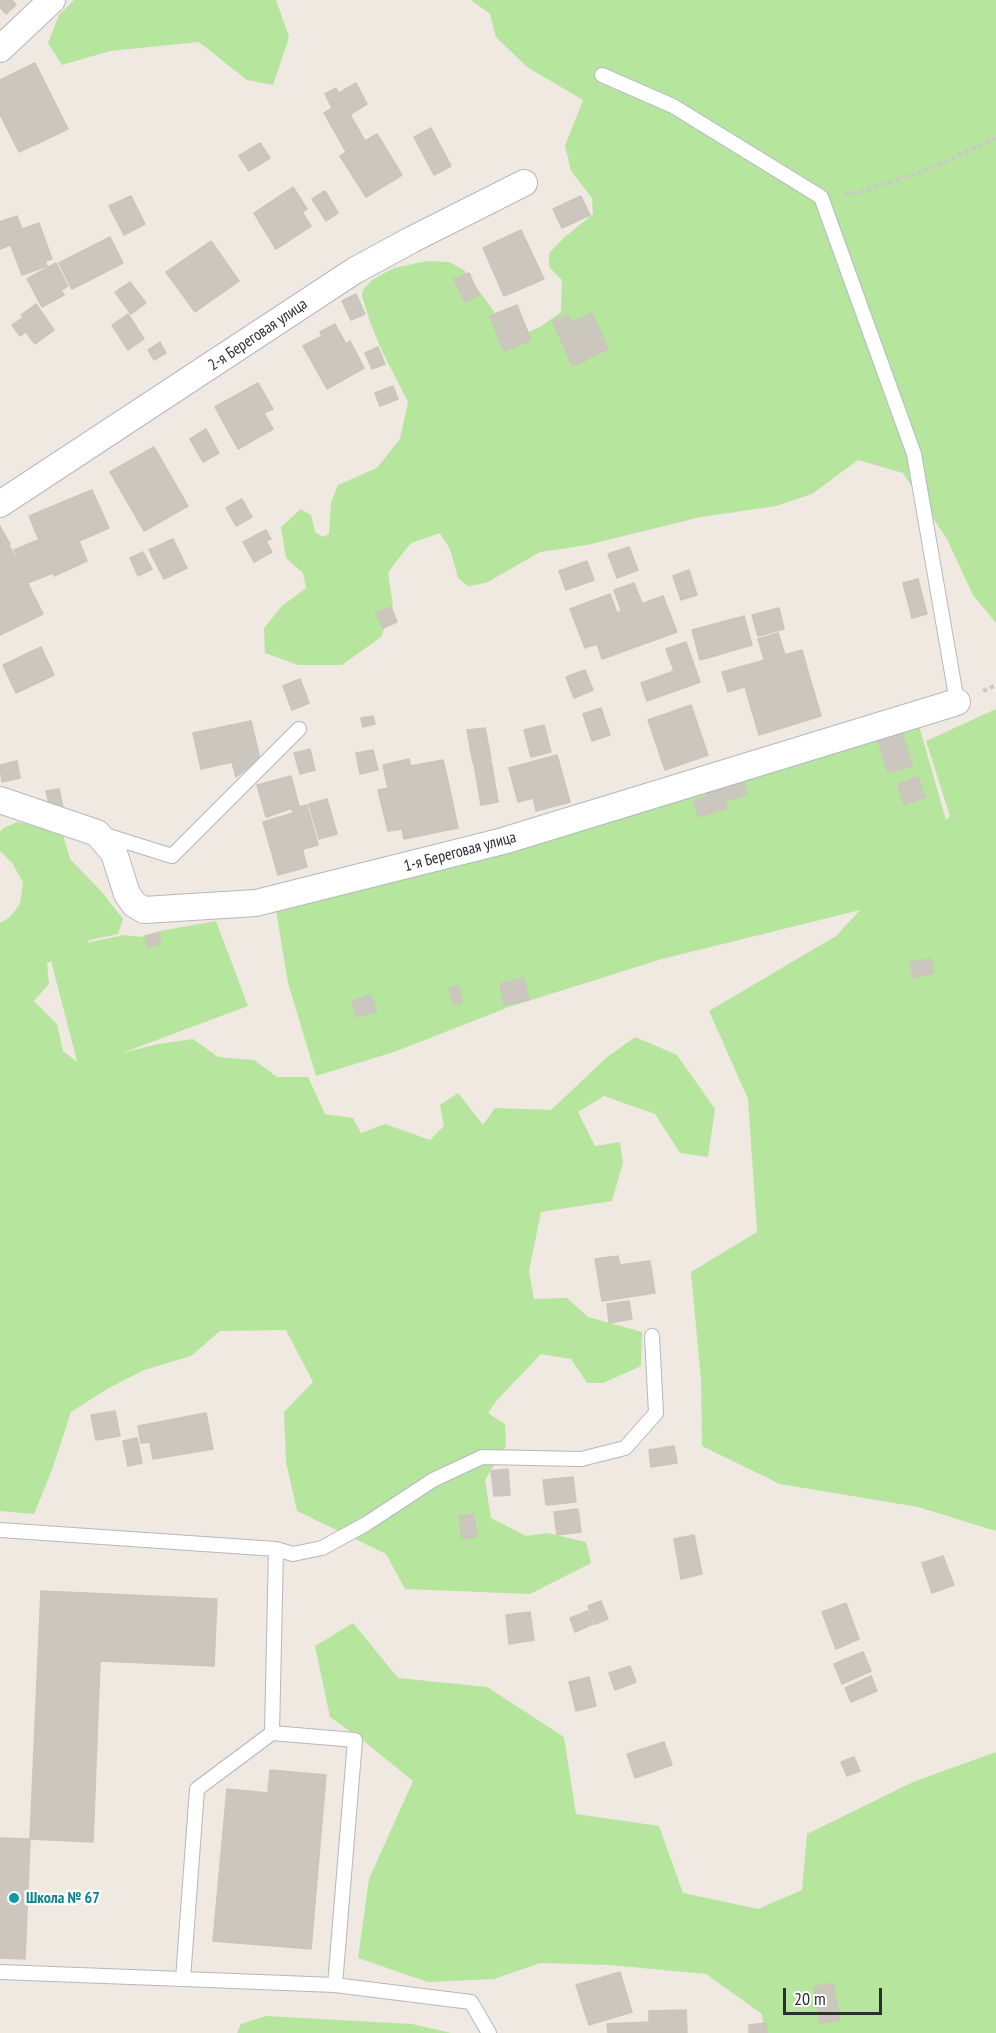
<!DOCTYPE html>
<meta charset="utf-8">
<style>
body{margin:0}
#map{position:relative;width:996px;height:2033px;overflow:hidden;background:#efe9e1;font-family:"PT Sans Narrow",sans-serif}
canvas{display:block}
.scale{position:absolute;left:783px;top:1988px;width:99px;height:27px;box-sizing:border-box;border:3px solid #2e2e2e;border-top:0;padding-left:8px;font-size:18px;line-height:21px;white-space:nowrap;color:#2e2e2e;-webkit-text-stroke:4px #fff;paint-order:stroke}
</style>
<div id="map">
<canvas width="996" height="2033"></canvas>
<div class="scale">20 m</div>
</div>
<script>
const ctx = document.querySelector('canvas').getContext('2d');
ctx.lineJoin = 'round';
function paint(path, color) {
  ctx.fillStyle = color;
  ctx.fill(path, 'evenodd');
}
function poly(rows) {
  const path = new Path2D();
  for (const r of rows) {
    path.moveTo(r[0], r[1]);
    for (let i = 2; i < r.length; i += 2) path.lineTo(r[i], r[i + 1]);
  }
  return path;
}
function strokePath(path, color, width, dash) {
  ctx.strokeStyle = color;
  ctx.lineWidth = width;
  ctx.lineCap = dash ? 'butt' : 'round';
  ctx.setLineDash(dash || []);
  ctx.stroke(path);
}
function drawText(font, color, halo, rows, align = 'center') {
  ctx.font = font + ' "PT Sans Narrow",sans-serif';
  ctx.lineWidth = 4.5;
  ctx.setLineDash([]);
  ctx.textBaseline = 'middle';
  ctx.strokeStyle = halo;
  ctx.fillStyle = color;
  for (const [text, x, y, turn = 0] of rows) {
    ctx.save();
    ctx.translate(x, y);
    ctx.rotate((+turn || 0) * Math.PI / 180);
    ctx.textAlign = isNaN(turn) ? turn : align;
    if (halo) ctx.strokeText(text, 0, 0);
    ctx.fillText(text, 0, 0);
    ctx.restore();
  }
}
paint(poly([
 [74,0,276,0,289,37,273,85,247,80,199,42,110,51,62,65,48,43,59,15],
 [471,0,996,0,996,623,973,595,947,539,903,473,858,460,812,494,776,506,701,517,587,545,540,552,486,583,468,586,458,578,450,549,440,533,411,543,395,563,388,573,393,606,381,637,342,665,298,665,265,653,264,628,282,606,306,588,303,573,286,558,281,527,301,509,311,515,315,532,322,537,329,534,331,503,338,485,377,468,400,439,408,402,382,351,370,322,362,296,363,290,372,280,394,268,427,261,449,262,464,270,508,331,521,335,540,327,561,312,562,280,549,267,549,253,566,236,593,214,592,198,571,171,565,146,583,100,527,67,496,37,490,14],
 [996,709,996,1531,918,1507,780,1484,702,1446,701,1380,691,1272,757,1232,748,1099,709,1011,836,936,860,910,662,959,509,1007,394,1052,316,1076,288,983,276,910,918,722,946,820,950,816,926,741],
 [17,822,62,831,70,859,102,892,123,919,118,934,90,940,86,943,124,935,140,937,160,931,216,921,248,1006,122,1053,158,1044,193,1039,218,1057,254,1060,277,1077,308,1077,325,1114,353,1118,361,1133,385,1124,430,1140,444,1126,440,1105,458,1093,483,1125,495,1108,551,1110,606,1058,635,1037,677,1055,715,1109,708,1157,680,1153,655,1114,604,1096,578,1112,595,1146,620,1142,623,1163,612,1201,541,1212,529,1271,534,1299,567,1298,588,1317,642,1332,641,1366,603,1383,587,1383,571,1359,541,1354,497,1400,488,1413,505,1424,506,1446,485,1480,491,1518,526,1536,547,1533,586,1542,591,1563,530,1594,405,1589,386,1554,297,1511,286,1462,284,1412,313,1382,286,1330,220,1331,191,1356,144,1370,107,1389,71,1412,52,1470,34,1514,0,1511,0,923,10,917,20,904,23,882,12,863,0,851,0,832,2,829],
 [51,961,77,1061,76,1061,63,1051,57,1024,34,1001,49,984,47,963],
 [353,1623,398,1678,487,1687,564,1737,576,1814,659,1826,683,1893,758,1909,802,1890,807,1834,913,1782,996,1752,996,2033,764,2033,762,2014,706,1974,609,1965,540,1963,494,1979,428,1982,358,1958,369,1879,413,1781,365,1742,330,1717,315,1646],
 [266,2016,412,2024,451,2033,237,2033,241,2024]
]), '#b6e59e');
const building = poly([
 [0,0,12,0,16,5,6,14,0,7,0,0],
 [35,63,68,129,19,152,0,114,0,80,35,63],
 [356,83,367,104,351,114,339,93,356,83],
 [336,88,343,101,332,108,325,94,336,88],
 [343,102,365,141,346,152,324,113,343,102],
 [431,128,451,166,434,175,414,137,431,128],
 [377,134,402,175,366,197,340,156,377,134],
 [260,143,270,158,249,171,239,156,260,143],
 [293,187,307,209,302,212,311,226,276,249,254,213,293,187],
 [325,191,338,213,326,221,312,199,325,191],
 [131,196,145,224,124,235,109,206,131,196],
 [581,196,590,215,562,228,553,209,581,196],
 [17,216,22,229,8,234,2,221,17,216],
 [2,221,10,245,0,249,0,222,2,221],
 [39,223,52,259,45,261,47,266,22,275,7,235,39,223],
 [521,230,544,279,504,296,483,248,521,230],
 [110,237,123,263,72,289,59,263,110,237],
 [211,241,239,281,195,312,166,272,211,241],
 [56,263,68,286,61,290,64,295,42,307,27,279,56,263],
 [469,273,479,295,465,302,454,279,469,273],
 [130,282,146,303,131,314,115,292,130,282],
 [356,294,365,314,351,320,342,301,356,294],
 [36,304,54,330,35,344,26,332,20,336,12,325,23,318,21,315,36,304],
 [517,305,531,340,504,351,490,316,517,305],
 [592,313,608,349,588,358,573,322,592,313],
 [128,314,144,339,128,350,112,325,128,314],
 [568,315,587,360,572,366,553,321,568,315],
 [335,324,346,344,350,341,364,368,327,389,303,346,322,336,320,332,335,324],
 [160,342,166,353,154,360,148,350,160,342],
 [378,347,385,364,372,369,365,353,378,347],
 [258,383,273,409,264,413,273,429,238,449,215,407,258,383],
 [393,386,398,399,380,406,375,393,393,386],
 [206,429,219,453,203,462,190,439,206,429],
 [154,447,188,506,144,531,110,472,154,447],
 [92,490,109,528,79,541,87,561,54,576,29,516,92,490],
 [242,499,252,517,236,526,226,508,242,499],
 [0,526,10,544,0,548,0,526],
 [266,530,271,539,266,541,272,552,254,562,243,542,266,530],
 [173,539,187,568,164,579,149,550,173,539],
 [38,540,53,573,28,583,14,550,38,540],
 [9,545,43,614,0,635,0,549,9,545],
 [629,547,638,570,617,578,608,554,629,547],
 [143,552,152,569,138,576,130,558,143,552],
 [587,561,594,580,566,590,559,571,587,561],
 [689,570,697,595,681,600,673,576,689,570],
 [918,579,927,614,912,618,903,583,918,579],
 [634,583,642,603,621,610,614,590,634,583],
 [610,594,617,613,663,596,677,632,602,659,597,644,585,648,570,609,610,594],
 [391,607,397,622,383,628,376,613,391,607],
 [779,608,784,629,758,636,752,615,779,608],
 [744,616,752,645,700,660,692,630,744,616],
 [778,633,785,655,802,650,807,668,770,679,758,639,778,633],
 [686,642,700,682,647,701,641,683,674,671,666,649,686,642],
 [41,647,54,675,16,693,3,665,41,647],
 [765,660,770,679,728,692,722,672,765,660],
 [807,668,821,716,759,735,745,687,807,668],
 [585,670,593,690,574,698,566,677,585,670],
 [300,679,309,703,292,710,283,686,300,679],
 [691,705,708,755,665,770,648,720,691,705],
 [601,708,610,735,592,741,583,714,601,708],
 [373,716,375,724,363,727,361,718,373,716],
 [251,721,260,759,236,777,232,762,201,769,193,733,251,721],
 [544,725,551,752,531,757,524,730,544,725],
 [485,728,491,759,473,763,467,730,485,728],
 [902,733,912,766,888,773,878,740,902,733],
 [310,749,315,770,300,774,294,753,310,749],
 [373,750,378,770,360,774,356,753,373,750],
 [557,755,570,802,536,811,533,798,518,802,509,768,557,755],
 [409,759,415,784,447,777,458,828,404,839,402,829,388,831,378,790,388,788,383,765,409,759],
 [443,760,447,777,415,784,411,766,443,760],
 [17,761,20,778,2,782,0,765,17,761],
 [491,761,498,802,481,805,474,764,491,761],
 [291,776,299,806,266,817,257,785,291,776],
 [742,776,747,794,726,801,720,783,742,776],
 [918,777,925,797,904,805,898,784,918,777],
 [720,785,727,808,712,813,705,790,720,785],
 [59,789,64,812,50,808,46,791,59,789],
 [706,797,711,813,699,817,694,801,706,797],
 [327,799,337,834,319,839,309,804,327,799],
 [307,805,318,845,303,849,292,809,307,805],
 [293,813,307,867,278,875,263,822,293,813],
 [158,933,161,944,148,947,145,936,158,933],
 [931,958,934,973,913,978,910,963,931,958],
 [524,978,529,1000,504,1005,500,984,524,978],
 [458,986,462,1003,454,1005,449,988,458,986],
 [371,995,376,1011,357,1017,352,1001,371,995],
 [618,1256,620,1265,650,1261,655,1293,602,1301,595,1259,618,1256],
 [629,1301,632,1319,609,1323,607,1304,629,1301],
 [115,1411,120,1436,96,1440,91,1415,115,1411],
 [206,1413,213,1449,153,1459,150,1442,141,1443,138,1426,206,1413],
 [137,1438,142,1463,128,1466,123,1441,137,1438],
 [674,1446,677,1463,651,1467,649,1450,674,1446],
 [508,1469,510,1495,494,1496,491,1471,508,1469],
 [573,1477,576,1502,546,1505,543,1480,573,1477],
 [578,1509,581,1532,557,1535,554,1512,578,1509],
 [474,1514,477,1537,462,1539,459,1516,474,1514],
 [694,1535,702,1574,681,1579,674,1539,694,1535],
 [943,1556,954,1585,932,1593,922,1563,943,1556],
 [41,1591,217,1599,214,1666,100,1661,93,1842,30,1839,41,1591],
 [601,1601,608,1619,595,1624,588,1606,601,1601],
 [846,1603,859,1639,836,1649,822,1612,846,1603],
 [588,1611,593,1624,575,1632,570,1618,588,1611],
 [530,1612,534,1640,509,1644,506,1615,530,1612],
 [863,1652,871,1671,842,1684,834,1664,863,1652],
 [630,1666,636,1682,615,1690,609,1673,630,1666],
 [871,1676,877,1691,851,1702,845,1688,871,1676],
 [589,1677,596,1706,576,1711,569,1682,589,1677],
 [664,1742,672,1765,635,1778,627,1754,664,1742],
 [854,1757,860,1771,847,1776,841,1762,854,1757],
 [270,1770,326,1775,311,1949,213,1941,227,1789,268,1793,270,1770],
 [0,1838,30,1839,25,1959,0,1958,0,1838],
 [620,1972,632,2012,589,2025,576,1985,620,1972],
 [833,1983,840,2020,820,2023,814,1987,833,1983],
 [686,2010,687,2033,608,2033,607,2024,649,2022,649,2011,686,2010],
 [766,2023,767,2033,749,2033,749,2025,766,2023]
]);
paint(building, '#cbc7bf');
strokePath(building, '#cbc5ba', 1.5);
const service = poly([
 [602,75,673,106,821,197,914,454,957,702],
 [102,834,172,856,299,729],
 [0,1530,276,1549,272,1733,197,1789,183,1979,0,1972],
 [276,1549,293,1554,322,1548,366,1524,433,1480,482,1457,581,1459,625,1448,656,1413,652,1336],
 [272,1733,355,1740,335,1985],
 [183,1979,335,1985,471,2002,489,2033]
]);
const minor = poly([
 [0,49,52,0],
 [0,504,354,271,411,240,524,183],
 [0,800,97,833,114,853,127,894,134,904,144,910,256,903,503,841,957,702]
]);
strokePath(service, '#b4b7c1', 16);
strokePath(minor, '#b4b7c1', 28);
strokePath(poly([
 [845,194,860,192,929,169,996,138],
 [983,691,996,685]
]), '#c9c9c9', 4, [4.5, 3]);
strokePath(service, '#fff', 14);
strokePath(minor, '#fff', 26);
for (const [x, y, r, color] of [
 [14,1898,6,"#0f9aa8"]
]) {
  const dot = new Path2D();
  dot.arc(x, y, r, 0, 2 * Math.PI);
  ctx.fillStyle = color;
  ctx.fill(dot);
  strokePath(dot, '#fff', 2);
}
drawText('16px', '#2e2e2e', '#fff', [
 ["2-я Береговая улица",258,335,-34],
 ["1-я Береговая улица",460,852,-15]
]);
drawText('bold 16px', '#0d838f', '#fff', [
 ["Школа № 67",26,1898]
], 'left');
</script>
